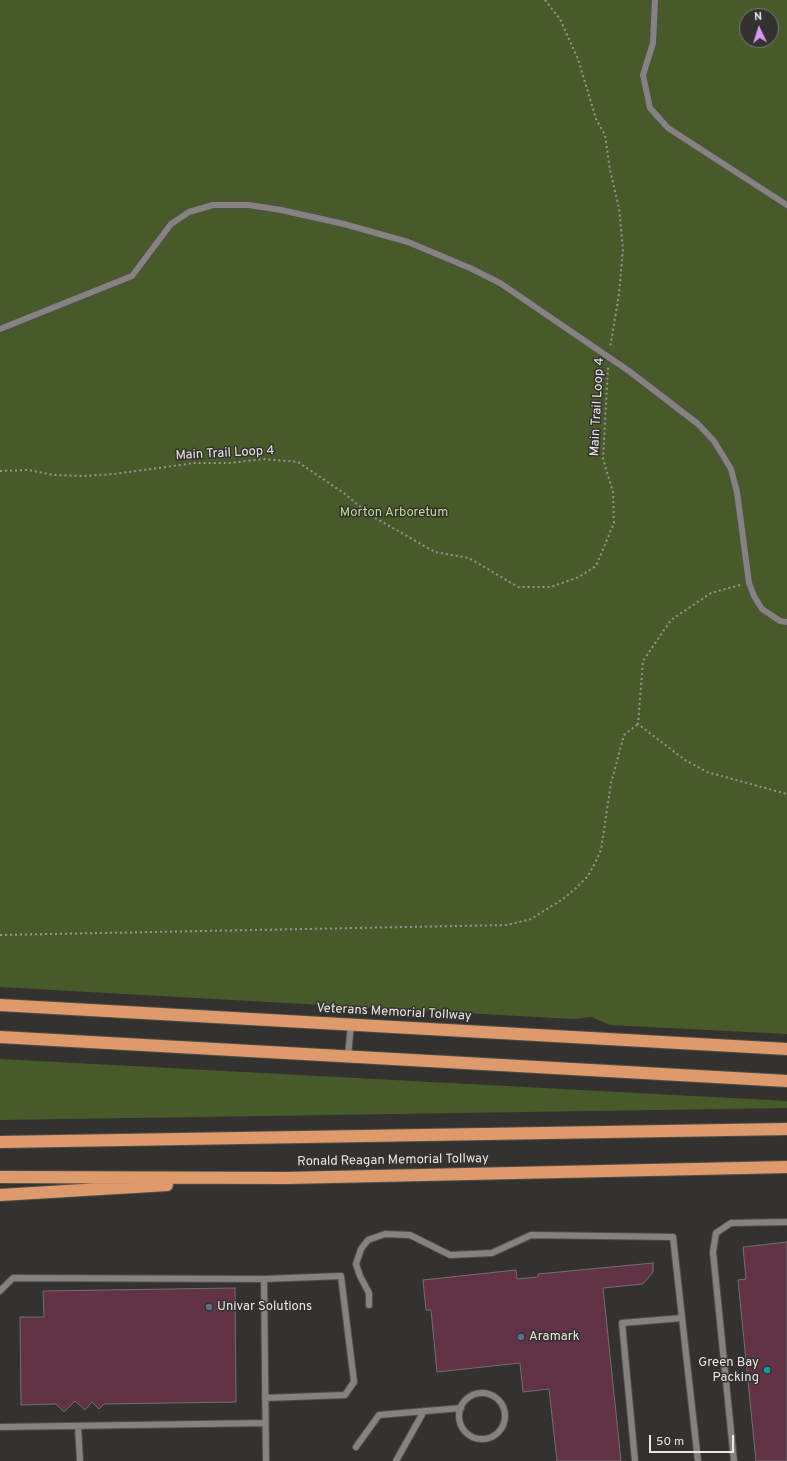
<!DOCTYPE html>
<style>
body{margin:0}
#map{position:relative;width:787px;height:1461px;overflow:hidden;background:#34322f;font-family:Overpass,sans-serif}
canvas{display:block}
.north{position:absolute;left:739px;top:8px;width:40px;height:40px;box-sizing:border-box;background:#34322f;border:1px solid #7c7a78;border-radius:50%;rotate:356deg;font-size:11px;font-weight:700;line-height:16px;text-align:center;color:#e9e7e6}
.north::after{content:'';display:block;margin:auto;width:14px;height:18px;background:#db99f6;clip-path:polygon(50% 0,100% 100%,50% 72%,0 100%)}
.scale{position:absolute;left:649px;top:1435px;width:85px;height:18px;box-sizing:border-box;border:2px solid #e9e7e6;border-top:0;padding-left:5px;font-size:12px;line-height:14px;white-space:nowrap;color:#e9e7e6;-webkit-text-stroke:3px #34322f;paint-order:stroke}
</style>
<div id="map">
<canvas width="787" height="1461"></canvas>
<div class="north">N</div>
<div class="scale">50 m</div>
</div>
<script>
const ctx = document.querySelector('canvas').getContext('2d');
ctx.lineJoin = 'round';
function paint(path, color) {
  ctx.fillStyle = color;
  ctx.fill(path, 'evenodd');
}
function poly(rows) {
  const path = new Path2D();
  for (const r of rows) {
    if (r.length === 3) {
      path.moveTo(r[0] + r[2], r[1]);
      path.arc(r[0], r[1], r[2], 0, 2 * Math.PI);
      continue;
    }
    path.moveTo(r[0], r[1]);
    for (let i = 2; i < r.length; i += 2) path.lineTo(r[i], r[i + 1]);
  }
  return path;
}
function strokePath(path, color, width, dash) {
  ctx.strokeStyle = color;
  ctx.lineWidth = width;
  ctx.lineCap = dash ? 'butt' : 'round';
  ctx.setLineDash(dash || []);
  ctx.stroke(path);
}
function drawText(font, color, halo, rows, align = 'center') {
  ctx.font = font + ' Overpass,sans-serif';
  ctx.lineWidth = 3;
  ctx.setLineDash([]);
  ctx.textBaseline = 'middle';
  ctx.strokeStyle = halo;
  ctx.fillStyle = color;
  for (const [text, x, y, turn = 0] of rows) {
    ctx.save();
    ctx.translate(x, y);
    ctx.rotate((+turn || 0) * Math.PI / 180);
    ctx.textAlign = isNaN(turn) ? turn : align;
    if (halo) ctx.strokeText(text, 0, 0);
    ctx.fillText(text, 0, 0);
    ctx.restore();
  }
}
paint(poly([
 [0,0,787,0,787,1034,610,1025,591,1017,573,1019,0,987],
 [747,16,771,16,771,40,747,40],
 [0,1059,787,1101,787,1108,0,1120]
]), '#495a2a');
const building = poly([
 [787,1242,787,1461,756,1461,738,1280,746,1279,743,1247,787,1242],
 [653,1263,653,1272,643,1284,603,1288,621,1461,557,1461,549,1389,523,1392,520,1363,437,1372,431,1310,426,1310,423,1280,516,1270,517,1279,538,1277,538,1274,653,1263],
 [235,1288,236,1402,104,1404,99,1409,92,1402,85,1410,75,1401,64,1412,56,1404,21,1405,20,1317,44,1317,43,1291,235,1288]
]);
paint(building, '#623246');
strokePath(building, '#726e6f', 1);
const lane = poly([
 [655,0,653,43,643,75,650,108,668,128,787,205],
 [0,329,132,276,171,224,189,212,213,205,249,205,281,210,344,224,408,242,470,268,500,283,629,371,698,424,714,441,731,469,737,492,749,583,754,596,762,609,780,621,787,622],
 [348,1056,351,1024],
 [264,1279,341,1276,354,1382,345,1395,265,1398],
 [0,1291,13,1278,264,1279,266,1461],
 [369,1305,369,1293,360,1276,356,1264,361,1249,368,1240,385,1234,410,1235,450,1255,492,1253,531,1235,673,1237,698,1461],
 [482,1416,23],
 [78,1426,80,1461],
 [0,1427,265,1423],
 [356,1447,379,1415,461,1408],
 [396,1461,424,1411],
 [635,1461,622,1323,682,1318],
 [734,1461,713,1252,716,1233,731,1223,787,1222]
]);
const highway = poly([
 [0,1005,787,1049],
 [0,1037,787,1081],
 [0,1142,787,1129],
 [0,1177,286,1178,787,1167],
 [0,1195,167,1185]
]);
strokePath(lane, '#514f4d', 8);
strokePath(highway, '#514f4d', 14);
strokePath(poly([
 [545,0,560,19,578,59,596,119,605,135,610,170,619,208,623,249,619,294,610,348],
 [0,471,28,470,54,475,84,476,114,474,195,463,230,463,263,459,298,462,345,494,370,515,435,552,469,558,518,587,551,587,579,577,596,566,614,523,613,492,603,459,608,367],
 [740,585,711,593,671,620,643,661,638,724,685,760,707,772,787,794],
 [0,935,507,925,531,919,563,899,576,888,588,876,596,861,601,850,611,783,624,735,638,724]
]), '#969492', 2, [2, 3]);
strokePath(lane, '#85827f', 6);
strokePath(highway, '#de9a6a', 12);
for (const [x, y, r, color] of [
 [209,1307,4,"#5c6f8a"],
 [521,1337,4,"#5c6f8a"],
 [767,1370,4,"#0f9aa8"]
]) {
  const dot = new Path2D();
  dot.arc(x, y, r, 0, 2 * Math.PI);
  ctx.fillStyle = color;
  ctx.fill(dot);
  strokePath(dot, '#34322f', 1.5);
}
drawText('13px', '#e9e7e6', '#34322f', [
 ["Main Trail Loop 4",598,407,-87],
 ["Main Trail Loop 4",225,454,-3],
 ["Veterans Memorial Tollway",394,1013,3],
 ["Ronald Reagan Memorial Tollway",393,1161,-1]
]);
drawText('13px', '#c0dc91', '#34322f', [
 ["Morton Arboretum",394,513]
]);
drawText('13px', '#e9e7e6', '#34322f', [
 ["Univar Solutions",217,1307],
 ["Aramark",529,1337],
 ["Green Bay",759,1363,"right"],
 ["Packing",759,1378,"right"]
], 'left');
</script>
